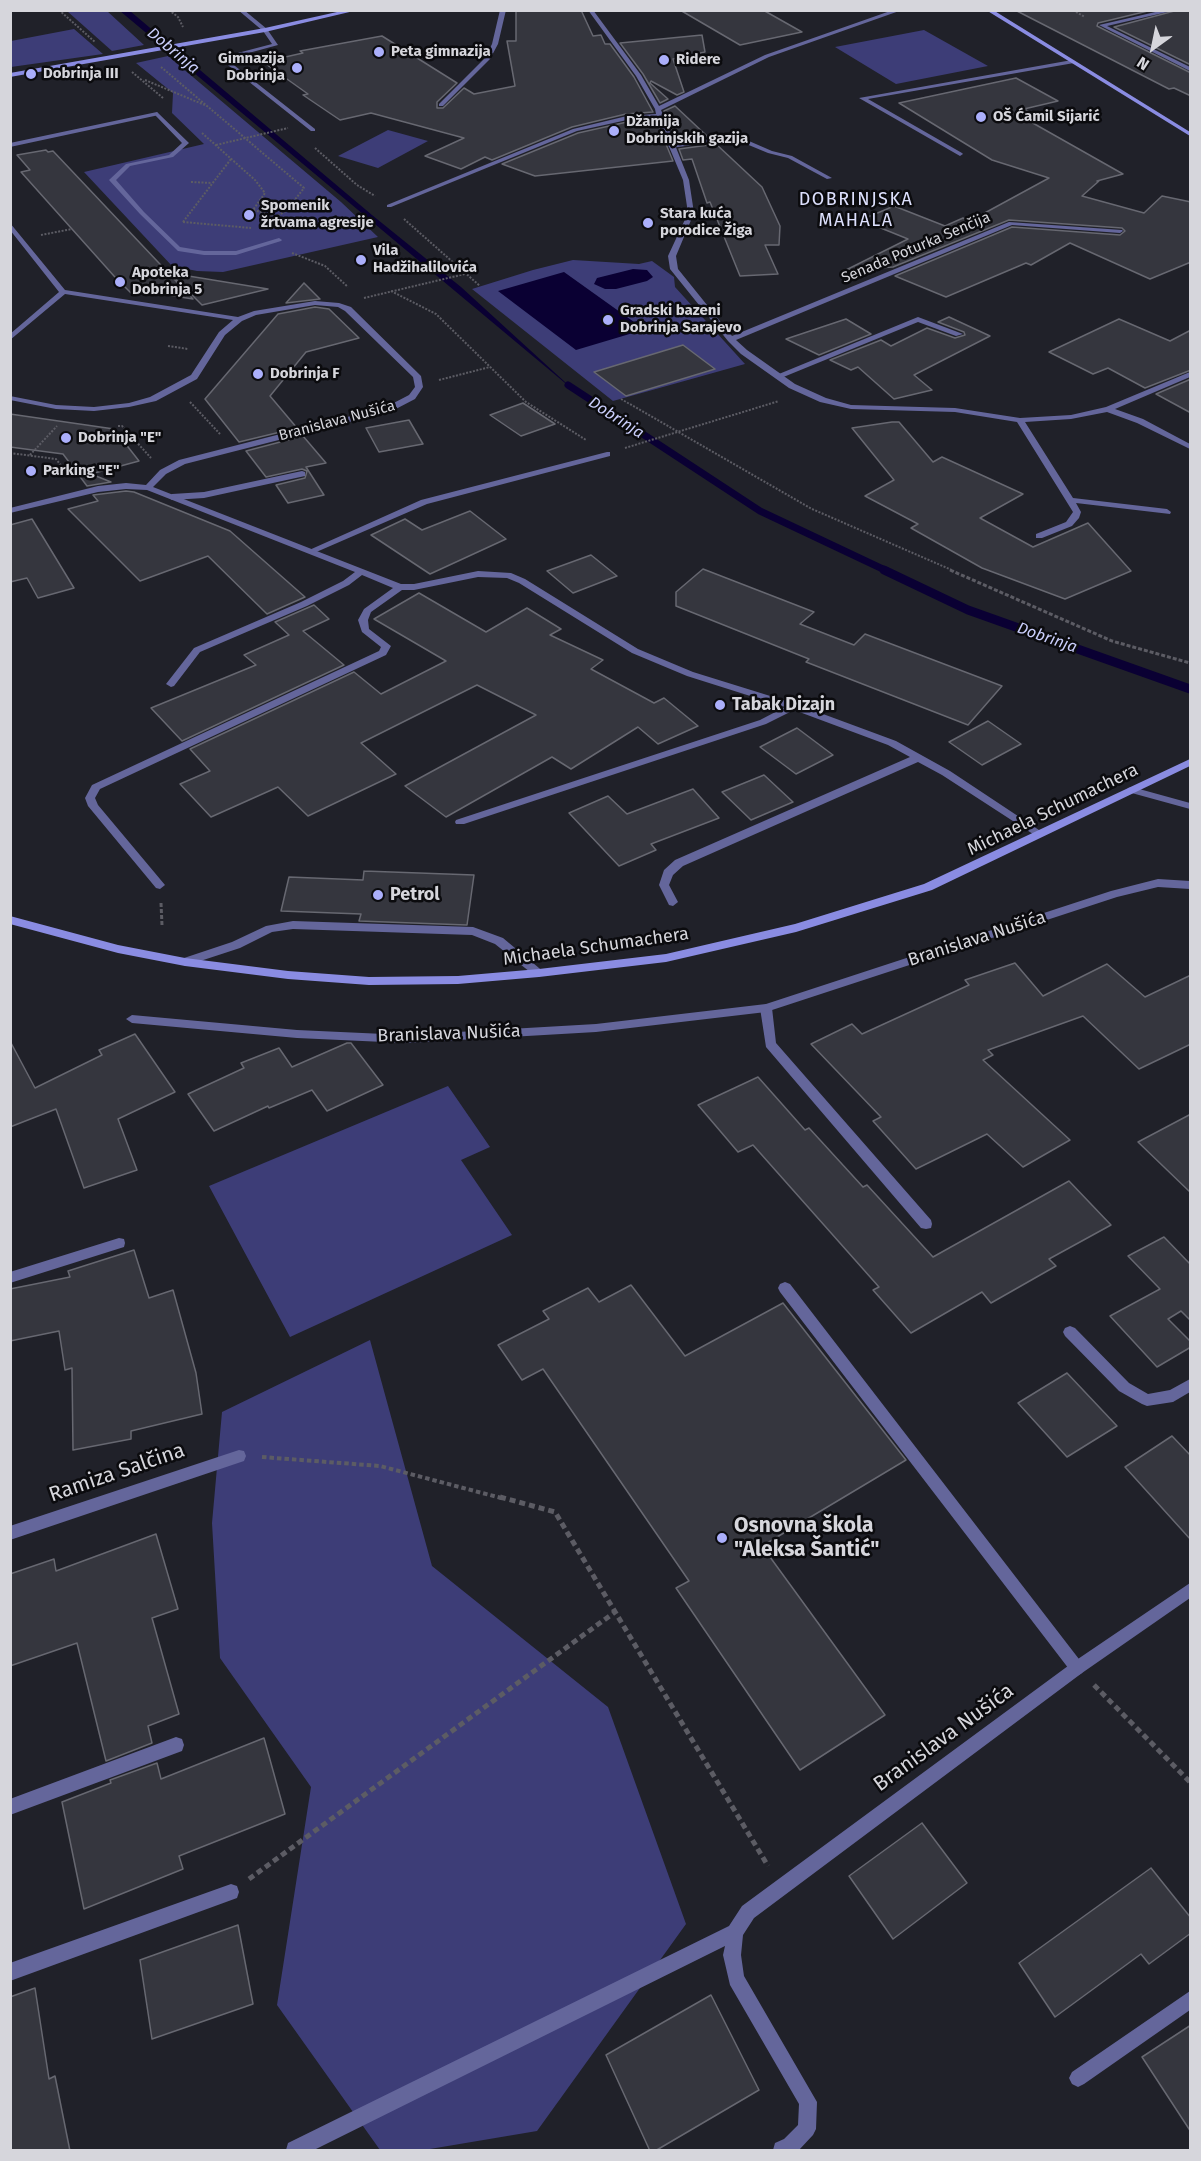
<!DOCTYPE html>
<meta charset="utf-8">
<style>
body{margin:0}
#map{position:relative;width:1201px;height:2161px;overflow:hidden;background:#202129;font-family:"Fira Sans",sans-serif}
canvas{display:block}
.frame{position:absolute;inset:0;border:12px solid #d6d6dc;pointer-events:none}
.north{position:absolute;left:1123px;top:18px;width:60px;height:60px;-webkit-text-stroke:4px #0b0b0e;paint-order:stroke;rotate:213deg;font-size:16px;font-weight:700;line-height:24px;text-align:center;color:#d6d6dc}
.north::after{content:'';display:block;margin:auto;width:21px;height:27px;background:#d6d6dc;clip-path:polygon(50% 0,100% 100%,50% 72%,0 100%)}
</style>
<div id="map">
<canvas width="1201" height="2161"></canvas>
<div class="frame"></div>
<div class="north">N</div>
</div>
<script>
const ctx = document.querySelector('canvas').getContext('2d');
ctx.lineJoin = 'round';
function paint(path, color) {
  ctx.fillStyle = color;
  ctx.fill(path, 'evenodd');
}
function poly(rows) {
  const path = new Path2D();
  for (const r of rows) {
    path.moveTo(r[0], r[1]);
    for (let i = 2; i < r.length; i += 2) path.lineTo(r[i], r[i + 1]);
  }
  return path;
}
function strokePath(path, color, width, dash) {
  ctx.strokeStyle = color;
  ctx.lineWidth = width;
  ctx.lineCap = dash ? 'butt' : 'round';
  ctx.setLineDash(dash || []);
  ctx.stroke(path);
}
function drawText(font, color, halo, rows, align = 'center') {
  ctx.font = font + ' "Fira Sans",sans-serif';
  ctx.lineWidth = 5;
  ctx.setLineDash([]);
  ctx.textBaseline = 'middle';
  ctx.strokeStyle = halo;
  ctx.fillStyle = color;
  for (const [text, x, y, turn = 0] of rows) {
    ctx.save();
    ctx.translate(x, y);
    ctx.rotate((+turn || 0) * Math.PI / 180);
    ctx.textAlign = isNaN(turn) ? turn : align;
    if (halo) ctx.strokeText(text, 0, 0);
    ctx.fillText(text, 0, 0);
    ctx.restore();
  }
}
paint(poly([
 [67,11,107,11,144,45,112,51],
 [74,29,103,54,11,67,11,41],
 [924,30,988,66,896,84,835,47],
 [168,56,341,202,378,237,223,272,197,271,172,266,84,172,204,144,172,113,173,93,136,63],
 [388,130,428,141,378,168,338,156],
 [573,260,639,264,652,261,674,277,675,287,745,364,613,401,472,289,533,270],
 [448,1086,490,1147,461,1160,512,1235,290,1337,209,1186],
 [370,1340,432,1566,608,1707,686,1924,537,2131,424,2150,380,2150,277,2005,311,1787,220,1658,212,1523,222,1412]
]), '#3d3d77');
paint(poly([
 [120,11,130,11,372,215,461,287,577,393],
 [633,269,647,270,653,277,647,281,616,289,605,289,594,284,597,278],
 [564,272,634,322,642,319,653,327,576,350,498,291]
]), '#0a0033');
strokePath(poly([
 [568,385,760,511,887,571]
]), '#0a0033', 7);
strokePath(poly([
 [884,570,968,610,1190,689]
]), '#0a0033', 9);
const building = poly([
 [516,10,581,10,593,36,601,35,605,44,610,44,634,77,653,112,626,114,572,127,492,160,485,157,461,169,425,156,464,138,371,113,340,120,303,95,308,94,263,62,303,53,300,51,382,36,457,83,437,102,437,108,443,108,464,88,474,94,515,86,507,41,516,41,516,10],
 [680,10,763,10,802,32,740,45,680,10],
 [1015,10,1152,10,1098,23,1097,26,1191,73,1191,96,1174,88,1169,89,1015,10],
 [1178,10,1191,10,1191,65,1114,27,1178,10],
 [702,35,705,52,673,59,684,92,677,95,651,81,650,83,668,99,660,103,643,74,620,43,702,35],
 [1016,78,1058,101,1024,109,1044,120,1031,122,1123,174,1097,181,1099,181,1082,196,1144,213,1162,196,1191,202,1191,262,1150,279,1070,243,1031,265,1026,263,946,297,895,276,1012,227,1120,235,1125,231,1122,228,1009,220,893,267,846,270,908,239,861,220,894,206,945,226,963,218,970,221,1049,178,992,160,899,103,1016,78],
 [675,106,707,136,708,137,676,142,664,111,675,106],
 [656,120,673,161,535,176,502,164,578,133,627,122,656,120],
 [716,144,762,187,780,226,779,245,765,245,778,274,740,276,710,202,707,203,692,159,683,160,679,149,716,144],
 [46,150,48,152,53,151,193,299,142,291,131,293,114,276,21,172,30,170,17,155,46,150],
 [170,273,268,289,202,305,170,273],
 [304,283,320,299,286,303,304,283],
 [315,307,329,309,359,338,306,352,270,396,297,428,239,442,205,399,278,314,315,307],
 [949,317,990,336,914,375,932,390,894,399,858,367,851,370,830,360,881,340,891,346,927,328,955,338,965,335,964,332,938,322,949,317],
 [846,319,871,334,819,355,786,339,846,319],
 [1119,319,1170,341,1191,330,1191,370,1145,388,1108,368,1093,374,1049,352,1119,319],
 [683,345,715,369,626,396,594,372,683,345],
 [1191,379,1191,413,1156,394,1191,379],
 [523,403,555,424,521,436,490,415,523,403],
 [10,414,114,429,139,461,91,474,111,482,87,486,63,454,10,447,10,414],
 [409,420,423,444,379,452,366,428,409,420],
 [892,422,899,422,933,462,942,457,1023,494,980,518,1033,547,1088,523,1131,571,1065,599,982,568,911,528,918,524,865,496,894,480,852,428,892,422],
 [303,436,326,463,306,467,324,495,288,503,276,485,305,478,307,471,302,469,266,477,246,451,303,436],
 [126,491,134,492,230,531,305,597,267,614,208,556,140,581,68,509,98,501,93,495,126,491],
 [470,511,506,539,430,574,371,535,405,519,422,530,470,511],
 [32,519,74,588,38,598,27,578,10,582,10,525,32,519],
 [591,555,617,576,573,593,547,571,591,555],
 [703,569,814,612,800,624,854,645,865,634,1002,686,968,725,806,662,809,659,676,606,676,592,703,569],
 [419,593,486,632,527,608,561,629,550,635,603,660,591,669,654,703,664,698,698,726,658,744,638,727,571,769,552,757,446,817,405,786,536,715,477,685,361,743,396,774,308,816,278,787,211,817,180,784,210,771,190,749,354,672,381,694,446,661,374,619,419,593],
 [314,605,329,619,303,631,344,665,182,741,151,708,256,665,244,655,289,635,275,622,314,605],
 [988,721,1021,744,982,765,949,742,988,721],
 [797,728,833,755,796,774,760,747,797,728],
 [764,775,793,802,751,820,722,792,764,775],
 [693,789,719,818,651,844,656,850,619,866,569,813,608,796,627,814,693,789],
 [364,871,474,875,467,925,359,921,361,914,281,911,289,877,363,880,364,871],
 [1015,963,1043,996,1107,964,1145,997,1191,975,1191,1044,1139,1069,1083,1016,988,1050,993,1055,983,1060,1070,1140,1023,1167,987,1134,916,1169,873,1121,881,1117,811,1044,852,1024,862,1034,969,985,965,980,1015,963],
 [135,1034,175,1092,118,1119,137,1170,84,1188,56,1109,10,1127,10,1041,35,1088,102,1055,99,1050,135,1034],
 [347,1043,351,1043,383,1085,327,1111,312,1090,269,1108,268,1106,214,1131,188,1094,244,1068,241,1063,279,1048,292,1067,347,1043],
 [758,1077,805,1130,809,1128,863,1187,867,1185,933,1257,1069,1181,1111,1225,1049,1259,1056,1266,991,1303,982,1292,911,1333,873,1290,879,1287,753,1145,738,1152,698,1105,758,1077],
 [1191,1114,1191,1193,1138,1142,1191,1114],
 [1164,1237,1191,1265,1191,1321,1181,1311,1168,1319,1191,1342,1191,1347,1157,1367,1110,1316,1160,1289,1128,1256,1164,1237],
 [134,1250,149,1298,173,1290,196,1373,202,1414,131,1431,131,1439,73,1450,72,1368,65,1370,59,1331,10,1341,10,1289,70,1277,68,1271,134,1250],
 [631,1285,685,1356,783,1303,906,1460,762,1546,885,1715,800,1770,676,1588,689,1581,543,1369,522,1380,498,1345,549,1319,543,1311,588,1288,599,1302,631,1285],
 [1067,1373,1117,1426,1067,1457,1018,1403,1067,1373],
 [1172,1436,1191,1456,1191,1540,1125,1467,1172,1436],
 [156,1534,178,1609,152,1618,179,1714,148,1726,152,1743,106,1761,77,1643,10,1666,10,1574,54,1559,56,1571,156,1534],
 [264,1738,285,1814,179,1856,183,1869,84,1909,62,1802,111,1783,110,1780,157,1763,161,1779,264,1738],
 [922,1823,967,1883,893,1939,849,1876,922,1823],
 [1151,1868,1191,1918,1191,1933,1149,1964,1141,1954,1055,2017,1019,1963,1151,1868],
 [238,1925,253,2004,152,2039,140,1960,238,1925],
 [35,1988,49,2079,55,2076,70,2151,10,2151,10,1997,35,1988],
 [711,1995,759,2090,655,2151,650,2151,606,2055,711,1995],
 [1191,2025,1191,2132,1142,2057,1191,2025]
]);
paint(building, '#35363e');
strokePath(building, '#676871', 1.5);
strokePath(poly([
 [59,10,95,42],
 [169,10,178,17,183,27],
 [1073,10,1085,17],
 [161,67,304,188,287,210,270,221],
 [132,72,163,98],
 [145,80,207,106],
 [202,133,255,180,265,193,253,210,272,215,263,224],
 [315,148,357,185,375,196],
 [191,182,212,183],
 [404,219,480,286],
 [183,222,251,228],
 [183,222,231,159],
 [41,235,72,229],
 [292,253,325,266,348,287],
 [391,291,436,314,526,402,586,440],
 [364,298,465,274],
 [168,346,188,349],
 [439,380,490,367],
 [621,399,812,509,954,571],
 [190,402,220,434],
 [118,426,122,426,151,458],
 [625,448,779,401],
 [10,453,56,459,70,477],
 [30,455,57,426]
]), '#5c5c64', 2, [2, 1.5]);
strokePath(poly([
 [950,570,1112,641,1190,663],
 [161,903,162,925]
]), '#5c5c64', 3, [4, 2]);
strokePath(poly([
 [262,1457,380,1466,505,1499]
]), '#5c5c64', 4, [4.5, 3]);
strokePath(poly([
 [500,1497,555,1512,768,1866],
 [1094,1685,1190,1782],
 [249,1879,615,1612]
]), '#5c5c64', 5, [6, 4]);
paint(poly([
 [238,10,244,10,267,29,278,45,234,57,230,62,315,129,315,131,311,131,224,62,230,55,272,44,263,31,238,10],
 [1072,60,1074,63,868,99,962,153,963,154,960,156,859,98,1072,60],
 [157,112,189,143,173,157,130,166,116,180,144,212,180,247,204,251,236,251,279,238,282,240,281,241,236,255,204,255,178,251,140,214,109,180,126,164,169,155,182,143,155,115,157,112],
 [727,136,742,138,772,151,792,156,832,178,827,179,788,158,768,153,739,141,727,140,671,148,668,146,727,136],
 [918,317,963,334,956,336,918,322,781,378,774,376,918,317],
 [607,452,610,452,610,456,427,504,314,553,308,553,307,551,421,500,607,452],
 [302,471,305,472,305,476,204,498,172,500,168,497,172,494,204,492,302,471],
 [293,921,473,927,503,938,545,973,539,977,535,976,495,944,472,935,293,929,272,932,240,948,185,966,179,962,181,959,232,942,266,926,293,921],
 [766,1004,772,1008,776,1043,931,1220,932,1224,931,1228,926,1229,921,1228,766,1047,760,1008,766,1004],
 [119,1238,124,1239,125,1243,124,1247,10,1283,10,1272,119,1238],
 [785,1282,790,1284,1082,1663,1085,1668,1082,1673,1077,1676,1072,1673,780,1292,778,1288,780,1284,785,1282],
 [1070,1326,1075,1328,1129,1383,1148,1394,1170,1390,1190,1379,1190,1392,1173,1402,1147,1406,1142,1404,1119,1391,1065,1336,1063,1332,1065,1328,1070,1326]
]), '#64669b');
paint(poly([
 [500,10,506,10,498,44,490,59,443,106,439,106,439,104,485,58,492,44,500,10],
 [588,10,593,10,641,75,659,106,765,55,893,10,902,10,769,57,661,110,689,180,694,213,676,256,678,269,732,336,1009,222,1122,230,1123,231,1120,233,1012,225,736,340,747,350,795,384,826,398,851,405,955,408,1020,418,1071,415,1106,407,1190,372,1190,377,1115,409,1143,419,1190,444,1190,449,1137,423,1107,412,1071,419,1025,422,1073,498,1167,509,1171,512,1170,514,1076,503,1081,512,1079,518,1072,526,1042,538,1036,538,1036,534,1066,522,1073,512,1017,422,955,412,851,409,820,402,789,388,741,354,728,341,670,269,668,256,688,213,683,180,657,118,627,120,577,131,391,207,387,207,387,205,573,129,627,116,656,114,655,109,636,76,588,10],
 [1164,10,1176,10,1107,26,1190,67,1190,71,1099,25,1164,10],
 [157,112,159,115,10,147,10,143,157,112],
 [10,223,65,290,238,317,254,311,315,301,339,303,351,307,421,376,423,387,415,399,392,411,185,464,166,474,153,487,401,584,414,584,478,571,511,573,525,579,638,649,693,672,796,704,896,741,950,771,1045,834,1040,837,1036,836,942,775,918,762,683,866,673,875,669,885,678,902,673,906,669,905,659,885,664,870,675,860,910,757,888,745,794,710,766,724,464,824,456,824,455,822,456,820,760,720,785,707,687,676,632,653,519,583,507,578,478,577,414,590,402,590,371,612,368,620,369,629,391,646,386,655,100,789,95,798,98,805,165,885,160,889,156,888,88,806,85,798,92,785,379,651,381,647,362,632,358,620,364,609,393,588,362,575,349,585,307,606,200,652,174,686,171,687,166,684,194,648,301,602,343,581,355,572,147,490,126,489,98,492,10,513,10,508,98,486,126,483,146,485,160,470,179,460,386,407,409,395,415,387,413,377,345,311,338,307,315,305,256,315,242,321,225,335,197,379,156,401,129,407,94,411,56,409,10,400,10,396,56,405,94,407,129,403,150,397,191,375,219,332,233,320,65,294,10,340,10,334,59,292,10,230,10,223],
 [1132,787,1190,803,1190,809,1128,792,1127,790,1128,788,1132,787],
 [1158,879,1190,881,1190,889,1158,887,1117,897,766,1012,596,1032,406,1043,297,1038,132,1023,126,1019,132,1015,297,1030,406,1035,596,1024,766,1004,1111,891,1158,879],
 [239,1450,244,1451,246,1456,244,1461,10,1540,10,1526,239,1450],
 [1190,1583,1190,1598,1082,1673,754,1918,743,1935,741,1955,744,1976,817,2102,816,2129,813,2135,799,2150,773,2150,775,2143,784,2139,798,2125,799,2104,730,1985,723,1955,725,1946,314,2150,286,2150,288,2143,729,1926,742,1906,1072,1663,1190,1583],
 [176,1737,182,1739,184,1745,182,1751,10,1815,10,1799,176,1737],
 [231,1884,237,1886,239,1892,237,1898,10,1981,10,1963,231,1884],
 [1190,1991,1190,2010,1084,2084,1078,2087,1072,2084,1069,2078,1072,2072,1190,1991]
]), '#64669b');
paint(poly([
 [346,10,358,10,265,32,10,77,10,73,265,28,346,10],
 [986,10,993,10,1190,132,1190,136,986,10],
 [1190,759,1190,766,932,890,796,932,666,962,539,977,458,984,369,985,288,979,185,966,118,953,10,924,10,916,118,945,185,958,288,971,369,977,458,976,539,969,666,954,795,924,924,884,1190,759]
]), '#8a8ce2');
strokePath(poly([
 [216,145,288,128]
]), '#5c5c64', 2, [2, 1.5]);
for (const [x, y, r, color] of [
 [379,52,6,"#abaffb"],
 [664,60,6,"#abaffb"],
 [297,68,6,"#abaffb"],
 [31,74,6,"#abaffb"],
 [981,117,6,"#abaffb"],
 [614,131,6,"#abaffb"],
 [249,215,6,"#abaffb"],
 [648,223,6,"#abaffb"],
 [361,260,6,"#abaffb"],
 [120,282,6,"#abaffb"],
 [608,320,6,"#abaffb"],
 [258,374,6,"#abaffb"],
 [66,438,6,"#abaffb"],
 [31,471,6,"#abaffb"],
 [720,705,6,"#abaffb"],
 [378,895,6,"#abaffb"],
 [722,1538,6,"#abaffb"]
]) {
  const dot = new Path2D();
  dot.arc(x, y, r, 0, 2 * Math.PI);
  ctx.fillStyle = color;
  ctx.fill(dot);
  strokePath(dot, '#0b0b0e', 2);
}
drawText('bold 15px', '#d6d6dc', '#0b0b0e', [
 ["Peta gimnazija",391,52],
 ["Gimnazija",285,59,"right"],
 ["Dobrinja",285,76,"right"],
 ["Ridere",676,60],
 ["Dobrinja III",43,74],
 ["OŠ Ćamil Sijarić",993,117],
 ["Džamija",626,122],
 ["Dobrinjskih gazija",626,139],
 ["Spomenik",261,206],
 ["žrtvama agresije",261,223],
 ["Stara kuća",660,214],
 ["porodice Žiga",660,231],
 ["Vila",373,251],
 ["Hadžihalilovića",373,268],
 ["Apoteka",132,273],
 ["Dobrinja 5",132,290],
 ["Gradski bazeni",620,311],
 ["Dobrinja Sarajevo",620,328],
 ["Dobrinja F",270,374],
 ["Dobrinja \"E\"",78,438],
 ["Parking \"E\"",43,471]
], 'left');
drawText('15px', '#d6d6dc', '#0b0b0e', [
 ["Senada Poturka Senčija",916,248,-23],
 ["Branislava Nušića",337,421,-15]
]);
drawText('italic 16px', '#cacefb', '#0b0b0e', [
 ["Dobrinja",173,51,40],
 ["Dobrinja",616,418,33],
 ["Dobrinja",1047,638,19]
]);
ctx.letterSpacing = '1.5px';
drawText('18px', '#dde0fd', '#0b0b0e', [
 ["DOBRINJSKA",856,200],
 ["MAHALA",856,221]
]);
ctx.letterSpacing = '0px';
drawText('bold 18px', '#d6d6dc', '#0b0b0e', [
 ["Tabak Dizajn",732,705],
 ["Petrol",390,895]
], 'left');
drawText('18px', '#d6d6dc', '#0b0b0e', [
 ["Michaela Schumachera",1053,810,-26],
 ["Branislava Nušića",977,939,-18],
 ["Michaela Schumachera",596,947,-8],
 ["Branislava Nušića",449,1034,-2]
]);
drawText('21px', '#d6d6dc', '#0b0b0e', [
 ["Ramiza Salčina",117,1473,-19],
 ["Branislava Nušića",944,1738,-36]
]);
drawText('bold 21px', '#d6d6dc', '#0b0b0e', [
 ["Osnovna škola",734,1526],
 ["\"Aleksa Šantić\"",734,1550]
], 'left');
</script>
